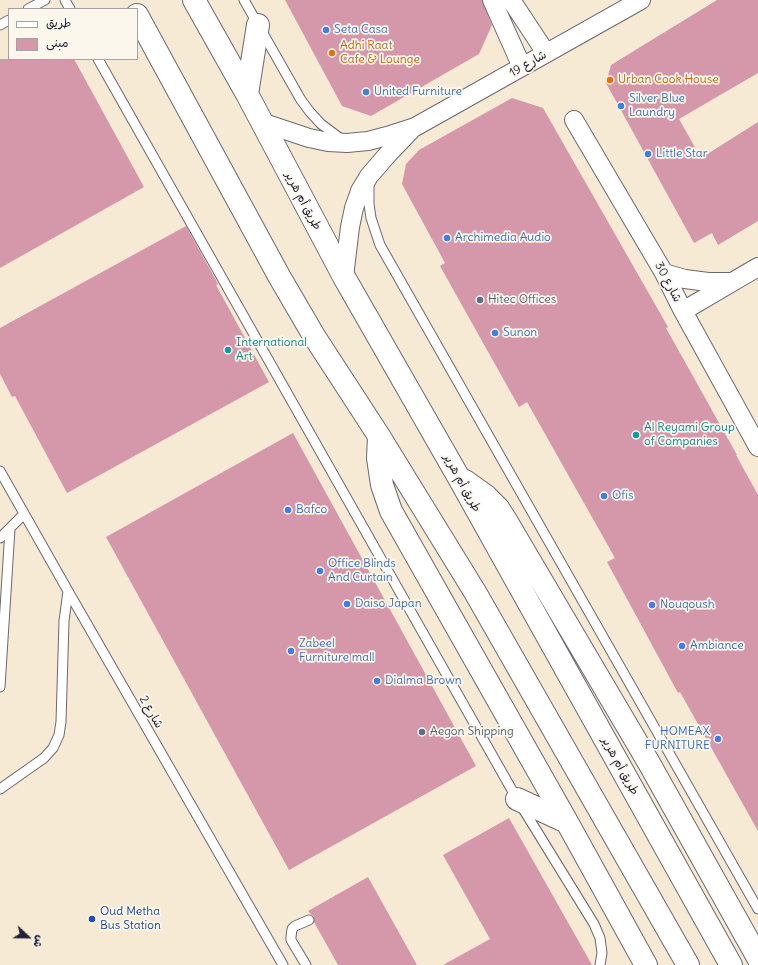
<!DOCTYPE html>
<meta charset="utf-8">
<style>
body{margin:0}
#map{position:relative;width:758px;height:965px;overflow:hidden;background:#f6ead4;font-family:Delius,"Playpen Sans Arabic",sans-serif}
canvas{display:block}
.legend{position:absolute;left:8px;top:8px;width:130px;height:52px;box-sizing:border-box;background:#fbf7ec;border:1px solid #a4a2a5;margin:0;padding:5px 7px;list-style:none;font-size:12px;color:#22223b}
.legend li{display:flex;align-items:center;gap:8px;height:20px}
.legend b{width:20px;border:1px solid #a4a2a5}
.north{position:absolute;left:8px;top:917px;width:40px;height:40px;-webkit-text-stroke:3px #fbf7ec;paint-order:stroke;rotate:112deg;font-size:11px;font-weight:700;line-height:16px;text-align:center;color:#22223b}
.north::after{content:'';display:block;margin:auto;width:14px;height:18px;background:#22223b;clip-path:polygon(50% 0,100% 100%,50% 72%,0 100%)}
</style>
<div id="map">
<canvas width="758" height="965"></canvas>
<ul class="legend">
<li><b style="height:5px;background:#fff"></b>طريق</li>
<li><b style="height:11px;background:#d597aa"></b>مبنى</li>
</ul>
<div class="north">ش</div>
</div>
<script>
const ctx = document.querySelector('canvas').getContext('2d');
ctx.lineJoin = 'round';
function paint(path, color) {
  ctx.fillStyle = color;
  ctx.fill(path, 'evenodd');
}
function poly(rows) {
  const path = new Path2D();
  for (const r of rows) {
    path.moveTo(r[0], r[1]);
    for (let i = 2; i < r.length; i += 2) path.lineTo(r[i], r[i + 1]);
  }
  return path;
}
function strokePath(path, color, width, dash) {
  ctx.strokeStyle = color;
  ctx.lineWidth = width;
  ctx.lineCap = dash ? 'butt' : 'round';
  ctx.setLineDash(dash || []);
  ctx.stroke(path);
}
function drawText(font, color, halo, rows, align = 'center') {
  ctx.font = font + ' Delius,"Playpen Sans Arabic",sans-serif';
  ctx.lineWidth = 3.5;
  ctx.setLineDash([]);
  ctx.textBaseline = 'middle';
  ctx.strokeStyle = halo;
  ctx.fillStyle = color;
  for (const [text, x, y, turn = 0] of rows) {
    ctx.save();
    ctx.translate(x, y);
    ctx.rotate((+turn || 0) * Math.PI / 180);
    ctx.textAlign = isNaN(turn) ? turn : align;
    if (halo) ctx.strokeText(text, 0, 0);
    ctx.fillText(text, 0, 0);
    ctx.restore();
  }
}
paint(poly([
 [285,0,482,0,492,25,479,54,371,116,342,106],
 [717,0,758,0,758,73,679,119,701,158,758,122,758,221,718,245,712,233,694,243,606,83,611,65],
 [0,59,74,59,144,187,0,268],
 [512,98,543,108,668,327,666,328,737,455,736,455,758,495,758,831,680,692,678,693,607,562,615,558,527,402,519,407,440,266,445,263,402,184,406,164,419,150],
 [186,226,218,284,216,285,269,382,67,493,15,396,12,397,0,374,0,328],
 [293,433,476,766,289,870,106,537],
 [509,818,592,965,443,965,490,939,443,855],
 [368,877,417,965,338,965,314,922,314,917,308,911]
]), '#d597aa');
const lane = poly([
 [65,0,70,9],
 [244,0,301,100,310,112,321,124,341,139],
 [28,9,45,0],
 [0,25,9,20],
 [98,59,517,799,594,924,600,938,602,953,600,965],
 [369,184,369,204,371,218,380,245,758,909],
 [0,471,68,591,283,965],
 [0,538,24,514],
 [0,687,10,529],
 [0,789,44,758,53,748,59,735,61,722,64,621,68,591],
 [306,965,291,940,291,937,292,929,295,926,309,920]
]);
const street = poly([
 [492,0,522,67],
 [511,0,546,53],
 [574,120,664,273,683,311,758,447],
 [261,122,309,138,328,142,347,143,368,141,387,136,415,127,641,0],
 [664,273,685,279,708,282,731,282],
 [344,277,350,227,354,208,360,191,369,176,388,154,411,130],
 [683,311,758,267]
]);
const primary = poly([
 [194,0,247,94,344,277,459,478,731,965],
 [137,15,279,276,314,336,379,436,475,592,688,965],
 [247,94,258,25],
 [379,437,378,458,382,485,391,511,567,822,646,965],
 [465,481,486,496,498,508,507,522,649,763,758,958],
 [517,799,567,822]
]);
strokePath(lane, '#6c6871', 11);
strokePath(street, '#6c6871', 20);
strokePath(primary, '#6c6871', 24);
strokePath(lane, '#fff', 9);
strokePath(street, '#fff', 18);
strokePath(primary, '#fff', 22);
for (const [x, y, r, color] of [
 [326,30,4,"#3f7fe0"],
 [332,53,4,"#e8710a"],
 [610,80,4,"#e8710a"],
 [366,92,4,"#3f7fe0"],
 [621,106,4,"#3f7fe0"],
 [648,154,4,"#3f7fe0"],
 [447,238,4,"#3f7fe0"],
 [480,300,4,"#5c6f8a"],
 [495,333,4,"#3f7fe0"],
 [228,350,4,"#0f9aa8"],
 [636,435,4,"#0f9aa8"],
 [604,496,4,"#3f7fe0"],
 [288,510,4,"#3f7fe0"],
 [320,571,4,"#3f7fe0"],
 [347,604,4,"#3f7fe0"],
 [652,605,4,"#3f7fe0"],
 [682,646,4,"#3f7fe0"],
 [291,651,4,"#3f7fe0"],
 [377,681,4,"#3f7fe0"],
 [422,732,4,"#5c6f8a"],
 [718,739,4,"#3f7fe0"],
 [92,919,4,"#1a4fb4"]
]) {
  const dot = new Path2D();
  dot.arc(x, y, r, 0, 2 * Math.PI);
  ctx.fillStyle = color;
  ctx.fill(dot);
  strokePath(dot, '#fbf7ec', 1.5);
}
drawText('12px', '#366cbe', '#fbf7ec', [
 ["Seta Casa",334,30],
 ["United Furniture",374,92],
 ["Silver Blue",629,99],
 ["Laundry",629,113],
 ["Little Star",656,154],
 ["Archimedia Audio",455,238],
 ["Sunon",503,333],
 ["Ofis",612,496],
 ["Bafco",296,510],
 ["Office Blinds",328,564],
 ["And Curtain",328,578],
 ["Daiso Japan",355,604],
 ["Nouqoush",660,605],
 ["Zabeel",299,644],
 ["Furniture mall",299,658],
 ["Ambiance",690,646],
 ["Dialma Brown",385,681],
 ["HOMEAX",710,732,"right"],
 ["FURNITURE",710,746,"right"]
], 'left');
drawText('12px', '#c56008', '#fbf7ec', [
 ["Adhi Raat",340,46],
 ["Cafe & Lounge",340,60],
 ["Urban Cook House",618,80]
], 'left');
drawText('12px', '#22223b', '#fbf7ec', [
 ["شارع 19",528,64,-30],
 ["طريق أم هرير",303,201,62],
 ["شارع 30",668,282,62],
 ["طريق أم هرير",462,483,61],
 ["شارع 2",151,712,60],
 ["طريق أم هرير",620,766,61]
]);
drawText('12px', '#4e5e75', '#fbf7ec', [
 ["Hitec Offices",488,300],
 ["Aegon Shipping",430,732]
], 'left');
drawText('12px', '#0d838f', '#fbf7ec', [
 ["International",236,343],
 ["Art",236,357],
 ["Al Reyami Group",644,428],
 ["of Companies",644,442]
], 'left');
drawText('12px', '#164399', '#fbf7ec', [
 ["Oud Metha",100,912],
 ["Bus Station",100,926]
], 'left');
</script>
